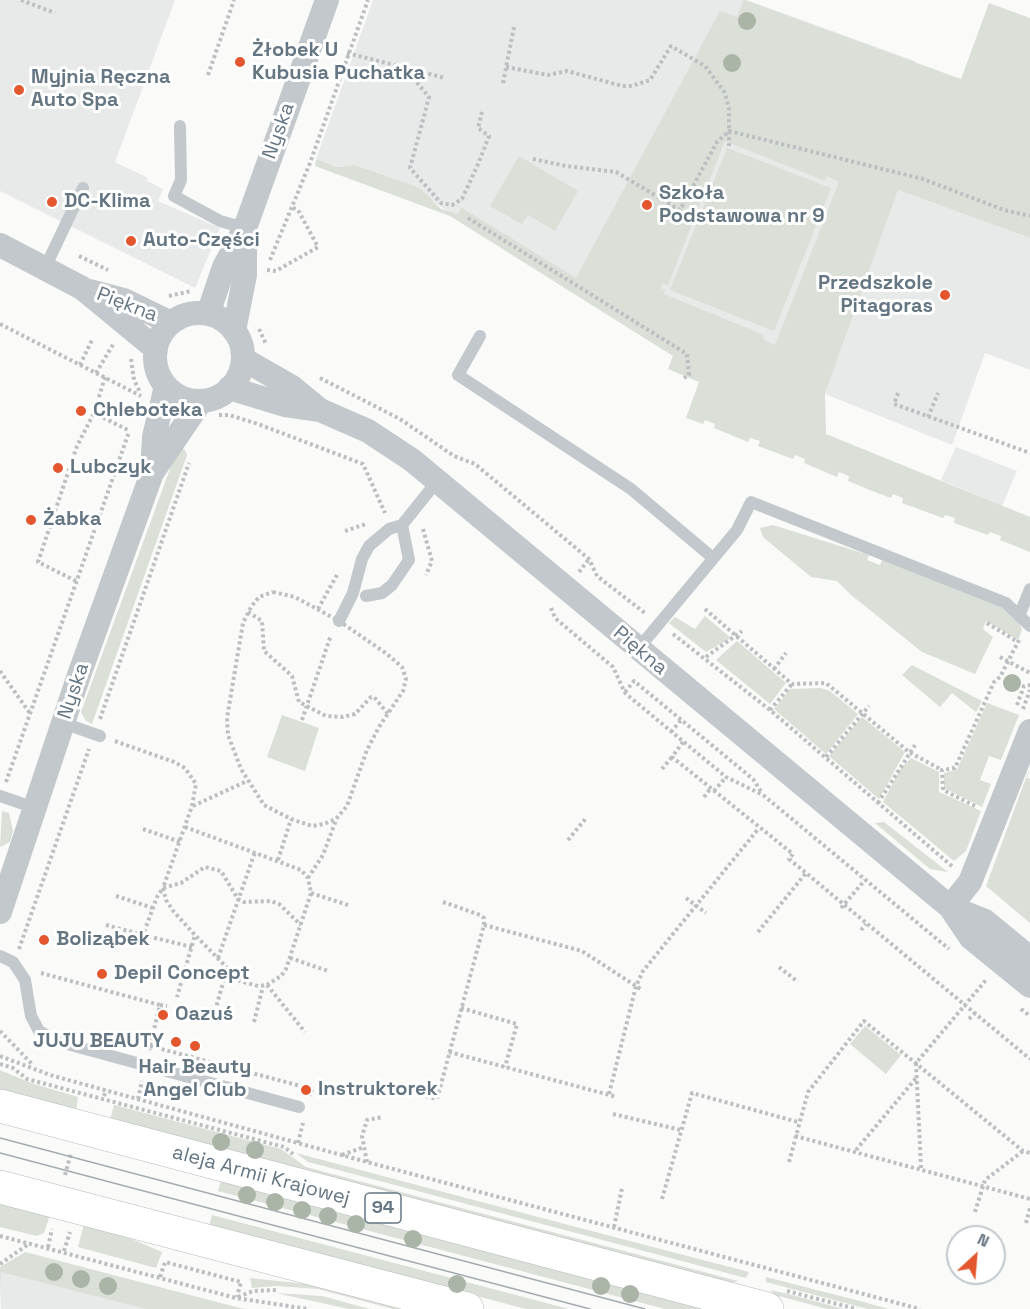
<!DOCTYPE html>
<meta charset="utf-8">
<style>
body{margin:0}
#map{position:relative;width:1030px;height:1309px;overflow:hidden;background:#fafaf8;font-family:"Space Grotesk",sans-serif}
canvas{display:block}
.north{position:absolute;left:946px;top:1225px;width:60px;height:60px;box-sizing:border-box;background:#fff;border:2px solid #c1c8cd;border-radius:50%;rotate:26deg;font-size:16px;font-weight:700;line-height:24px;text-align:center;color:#657683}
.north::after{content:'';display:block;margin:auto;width:21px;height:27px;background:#e4572e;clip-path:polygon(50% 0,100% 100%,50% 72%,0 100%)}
</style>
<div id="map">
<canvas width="1030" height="1309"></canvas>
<div class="north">N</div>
</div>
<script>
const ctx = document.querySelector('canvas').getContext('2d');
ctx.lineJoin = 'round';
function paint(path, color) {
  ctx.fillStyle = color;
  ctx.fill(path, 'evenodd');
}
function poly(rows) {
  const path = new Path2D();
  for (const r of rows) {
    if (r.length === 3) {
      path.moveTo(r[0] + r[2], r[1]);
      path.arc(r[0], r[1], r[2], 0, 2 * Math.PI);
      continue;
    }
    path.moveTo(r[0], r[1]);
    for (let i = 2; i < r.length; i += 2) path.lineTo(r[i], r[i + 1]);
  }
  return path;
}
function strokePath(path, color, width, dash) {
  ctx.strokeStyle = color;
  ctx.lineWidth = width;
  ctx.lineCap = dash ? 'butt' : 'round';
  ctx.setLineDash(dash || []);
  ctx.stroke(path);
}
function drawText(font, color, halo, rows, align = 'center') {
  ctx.font = font + ' "Space Grotesk",sans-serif';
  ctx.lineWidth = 6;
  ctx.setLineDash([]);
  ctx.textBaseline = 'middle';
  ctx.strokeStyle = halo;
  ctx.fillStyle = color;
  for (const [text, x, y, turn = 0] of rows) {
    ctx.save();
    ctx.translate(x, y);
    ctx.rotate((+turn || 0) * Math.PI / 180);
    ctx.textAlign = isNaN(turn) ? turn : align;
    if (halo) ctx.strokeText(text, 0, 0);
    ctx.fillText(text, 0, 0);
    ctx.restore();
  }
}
paint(poly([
 [0,0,175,0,115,162,148,178,147,181,163,189,158,201,220,228,195,288,0,191],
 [373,0,747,0,915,61,779,405,461,207,458,214,449,213,412,185,355,165,337,167,316,159],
 [898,190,1030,238,1030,370,985,353,952,445,825,394],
 [956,447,1017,471,1002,506,941,480],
 [1,1271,146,1309,1,1309]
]), '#e8e9e9');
paint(poly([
 [744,0,961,79,989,3,1030,18,1030,238,898,190,825,394,826,434,1030,517,1030,552,1000,540,1001,536,990,532,988,535,954,523,955,518,945,515,943,518,902,503,903,498,893,494,891,498,875,492,848,481,849,476,839,472,837,477,804,463,805,459,795,455,793,459,758,446,760,441,750,438,748,442,714,428,715,424,705,420,703,424,686,418,699,382,668,369,673,356,450,216,315,166,316,159,337,167,355,165,412,185,422,190,441,209,458,214,461,207,576,278,720,11,737,17],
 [725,141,825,181,827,176,839,182,775,345,763,339,764,335,664,294,665,290,661,288,663,283,668,285],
 [727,148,831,188,774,331,670,290],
 [519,156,578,191,555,231,528,215,522,224,490,206],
 [178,447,185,450,187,455,92,724,86,721,81,712],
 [773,525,869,555,867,560,880,565,882,560,1005,609,1020,624,1022,630,1018,640,986,621,983,629,993,637,975,674,922,652,850,594,837,581,811,577,763,537,760,528],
 [705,616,731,638,706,652,669,623,675,617,695,629],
 [737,641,786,683,770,704,716,660],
 [912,665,982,701,976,712,952,693,940,707,902,675],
 [821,688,830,691,858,714,826,754,774,709,790,689],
 [987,703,1019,715,1001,760,989,756,980,780,991,784,982,807,944,788,944,773,957,770],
 [282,715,319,728,305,771,267,757],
 [862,717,905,752,879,799,829,756],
 [911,758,939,772,939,792,981,811,966,851,954,861,883,802,901,768],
 [1030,767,1027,778,1030,779,1030,923,986,886],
 [2,811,9,813,13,831,10,842,0,847],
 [884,822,948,872,930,869,875,823],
 [865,1026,901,1055,886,1074,850,1044],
 [0,1070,31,1083,78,1097,76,1111,0,1090],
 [114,1105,281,1149,306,1167,738,1281,731,1283,110,1120],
 [296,1153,576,1227,749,1272,746,1278,308,1162],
 [221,1180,712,1309,665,1309,218,1191],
 [0,1202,50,1215,44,1233,37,1236,0,1227],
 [212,1215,569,1309,526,1309,209,1226],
 [84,1224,113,1231,162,1252,156,1268,78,1247],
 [25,1252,240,1308,246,1309,146,1309,1,1272,0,1309,0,1267],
 [766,1277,856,1300,889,1309,868,1309,766,1282],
 [250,1278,316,1285,410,1309,393,1309,318,1289,276,1286,252,1288],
 [771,1290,788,1294,844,1309,827,1309,775,1295],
 [276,1293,322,1296,370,1309,349,1309]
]), '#dadfd7');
const primary = poly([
 [0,1106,767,1309],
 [0,1187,467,1309]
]);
strokePath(primary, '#b5babe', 34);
strokePath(poly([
 [21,0,55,13],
 [347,53,445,78],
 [506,67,548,75,567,71,622,86,632,86,650,80,671,46,705,66,725,93,729,109,729,146],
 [413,71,418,84,429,97,410,168,441,203,452,205,462,199,479,162,489,136,478,128,482,112],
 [208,75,234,0],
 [503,83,514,27],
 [533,159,566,166,616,172,680,210,717,142,729,131,923,179,1004,210,1030,216],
 [468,218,687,354,689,375,684,378],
 [79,256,108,270],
 [270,260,310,163,368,0],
 [267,270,276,271,318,247,298,210,291,207],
 [169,296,191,291],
 [0,324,141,396],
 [259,329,266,344],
 [131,359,134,380,140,392],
 [80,365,92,340],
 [96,373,114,343],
 [105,377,94,413,130,431],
 [320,378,400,419,454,456,475,464,589,559,597,576,645,613],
 [898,393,894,404,1030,453],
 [219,415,229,415,258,424,363,464,385,513],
 [928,417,938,393],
 [423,529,432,561,426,575],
 [345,531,366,524],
 [579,572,589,559],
 [76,581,38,562,77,446,94,413],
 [273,592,295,597,339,621,387,654,402,667,406,679,403,691,379,727,367,750,347,806,336,819,324,824,312,826,291,819,264,805,241,769,228,735,227,718,243,623,251,607,259,597,273,592],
 [551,608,555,618,613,667,625,693,726,777,763,795,949,949],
 [318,609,338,573],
 [705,609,792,684,826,683,909,752,942,770],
 [248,612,262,621,264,651,292,676,299,702,326,716,343,717,355,714,371,697,374,697,389,715],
 [987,623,1018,642],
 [673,634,770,710,953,867],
 [706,657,742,631],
 [1000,657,1030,673],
 [774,669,786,653],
 [0,671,29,712],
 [625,692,634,681,753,779,762,793],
 [1017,705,1024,686,1030,685],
 [1023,709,1030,690],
 [770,710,792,684],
 [100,719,189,463],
 [302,720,331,635],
 [671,732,681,720],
 [115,741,174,762,185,768,196,784,192,806,163,888,166,900,174,912,195,935,177,997],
 [683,742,672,757,793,854,789,859,806,873,1030,1059],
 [826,757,869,706],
 [662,769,672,757],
 [6,782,129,432],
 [714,791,726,777],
 [704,797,711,788],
 [878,803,915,745],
 [193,806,247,781],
 [975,806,943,790,942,770,955,768,994,682,1000,677,1019,640],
 [185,827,301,870,308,878,311,893,286,969,281,976,267,985,258,986,240,981,195,935],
 [143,829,180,842],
 [568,840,587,817],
 [278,860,291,819],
 [308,878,323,855,336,820],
 [311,893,351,906],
 [116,896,153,908],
 [686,898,706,913],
 [841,908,865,880],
 [106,925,143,935,141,940],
 [484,925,582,951,642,990],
 [861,930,866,924],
 [758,932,806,873],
 [192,947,143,935,157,897,163,888,181,883,205,867,221,871,238,899,244,902,271,901,279,904,301,925],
 [19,949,89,749],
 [218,958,255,852],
 [290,958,328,971],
 [779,967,798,982],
 [41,973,160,1005,149,1050],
 [267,985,305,1032],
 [160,1005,167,1006],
 [461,1008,517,1024,505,1067],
 [1021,1009,1030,1016],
 [215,1011,227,969],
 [969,1019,975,1013],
 [254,1022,263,986],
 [0,1031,33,1065],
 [150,1046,312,1089,310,1096],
 [449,1052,617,1097],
 [0,1056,50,1075,367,1162,920,1309],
 [0,1064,13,1068,27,1079,284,1147,293,1154],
 [391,1087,437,1099,484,925,484,918,480,915,443,902],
 [609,1094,636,986,643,971,759,828],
 [104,1096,106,1090],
 [138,1099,142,1081],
 [613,1114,681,1130],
 [795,1136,1030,1199],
 [298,1143,303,1123],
 [856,1150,917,1077],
 [342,1155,364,1147],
 [367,1162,362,1136,367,1120,383,1117],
 [789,1162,808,1092,864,1021,1023,1151,1030,1153],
 [921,1168,916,1063,986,980],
 [65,1175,71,1153],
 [662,1199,692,1093,798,1122],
 [975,1212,985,1180,1023,1151],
 [1026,1223,1030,1208],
 [614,1227,622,1188],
 [0,1236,236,1298,308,1309],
 [48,1247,52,1229],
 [64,1251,70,1232],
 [0,1264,30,1243],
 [160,1277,165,1262,241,1282,237,1297],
 [787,1291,857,1309],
 [238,1297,253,1291,278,1290]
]), '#bbbfc2', 4, [3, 3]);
strokePath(poly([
 [180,126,181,180,174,196,220,221,245,228],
 [45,268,83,188],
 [480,336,458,375,631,489,713,558],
 [366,596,382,593,392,585,409,560,402,525],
 [1019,616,1030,589],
 [339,621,353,593,362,559,369,546,389,529,402,525,438,480],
 [638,649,737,530,751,502,1006,603,1030,626],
 [63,723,100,736],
 [0,796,35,808],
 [0,956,13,962,25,980,31,1016,39,1031,56,1041,299,1107]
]), '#c3c8cc', 12);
strokePath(poly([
 [0,245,82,288,156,349],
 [90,291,124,300,171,323],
 [199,357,44],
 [208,314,224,267,245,228,327,0],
 [234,331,245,275,245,231],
 [243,359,292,387,320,410],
 [229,388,285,405,320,410,368,431,412,460,950,907,971,938,1030,986],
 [152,473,154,437,166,386],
 [950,907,970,882,1030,731],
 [950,907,985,921,1030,958],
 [0,912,79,675,152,473,201,401]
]), '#c3c8cc', 24);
strokePath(primary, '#fff', 33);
strokePath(poly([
 [0,1138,645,1309],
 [0,1153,590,1309]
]), '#a2aab0', 1.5);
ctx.fillStyle = '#aab4a7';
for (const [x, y] of [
 [747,21],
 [732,63],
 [1012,683],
 [221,1142],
 [255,1150],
 [247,1195],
 [275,1202],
 [302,1210],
 [328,1216],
 [356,1224],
 [413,1239],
 [54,1272],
 [81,1279],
 [457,1284],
 [108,1286],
 [601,1286],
 [630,1294]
]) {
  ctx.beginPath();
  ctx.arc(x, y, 9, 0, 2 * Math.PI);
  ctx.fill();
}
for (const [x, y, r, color] of [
 [240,62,6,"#e4572e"],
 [19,90,6,"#e4572e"],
 [52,202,6,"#e4572e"],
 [647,205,6,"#e4572e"],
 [131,241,6,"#e4572e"],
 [945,295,6,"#e4572e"],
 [81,411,6,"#e4572e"],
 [58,468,6,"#e4572e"],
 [31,520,6,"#e4572e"],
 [44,940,6,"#e4572e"],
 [102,974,6,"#e4572e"],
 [163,1015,6,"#e4572e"],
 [176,1042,6,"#e4572e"],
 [195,1046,6,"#e4572e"],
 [306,1090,6,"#e4572e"]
]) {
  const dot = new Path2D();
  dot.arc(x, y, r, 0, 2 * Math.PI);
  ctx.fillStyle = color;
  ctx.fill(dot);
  strokePath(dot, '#fff', 2);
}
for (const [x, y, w] of [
 [383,1208,36]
]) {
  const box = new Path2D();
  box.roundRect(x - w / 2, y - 15, w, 30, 4.5);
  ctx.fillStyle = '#fff';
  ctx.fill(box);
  strokePath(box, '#657683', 1.5);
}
drawText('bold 18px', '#657683', null, [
 ["94",383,1208]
]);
drawText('bold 20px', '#657683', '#fff', [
 ["Żłobek U",252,51],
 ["Kubusia Puchatka",252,74],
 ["Myjnia Ręczna",31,78],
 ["Auto Spa",31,101],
 ["Szkoła",659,194],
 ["Podstawowa nr 9",659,217],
 ["DC-Klima",64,202],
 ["Auto-Części",143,241],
 ["Przedszkole",933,284,"right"],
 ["Pitagoras",933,307,"right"],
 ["Chleboteka",93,411],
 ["Lubczyk",70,468],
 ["Żabka",43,520],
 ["Boliząbek",56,940],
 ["Depil Concept",114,974],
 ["Oazuś",175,1015],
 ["JUJU BEAUTY",164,1042,"right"],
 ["Hair Beauty",195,1068,"center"],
 ["Angel Club",195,1091,"center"],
 ["Instruktorek",318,1090]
], 'left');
drawText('20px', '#657683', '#fff', [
 ["Nyska",279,131,-70],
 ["Piękna",127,305,21],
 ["Piękna",640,651,40],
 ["Nyska",74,691,-71],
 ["aleja Armii Krajowej",261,1176,15]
]);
</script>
